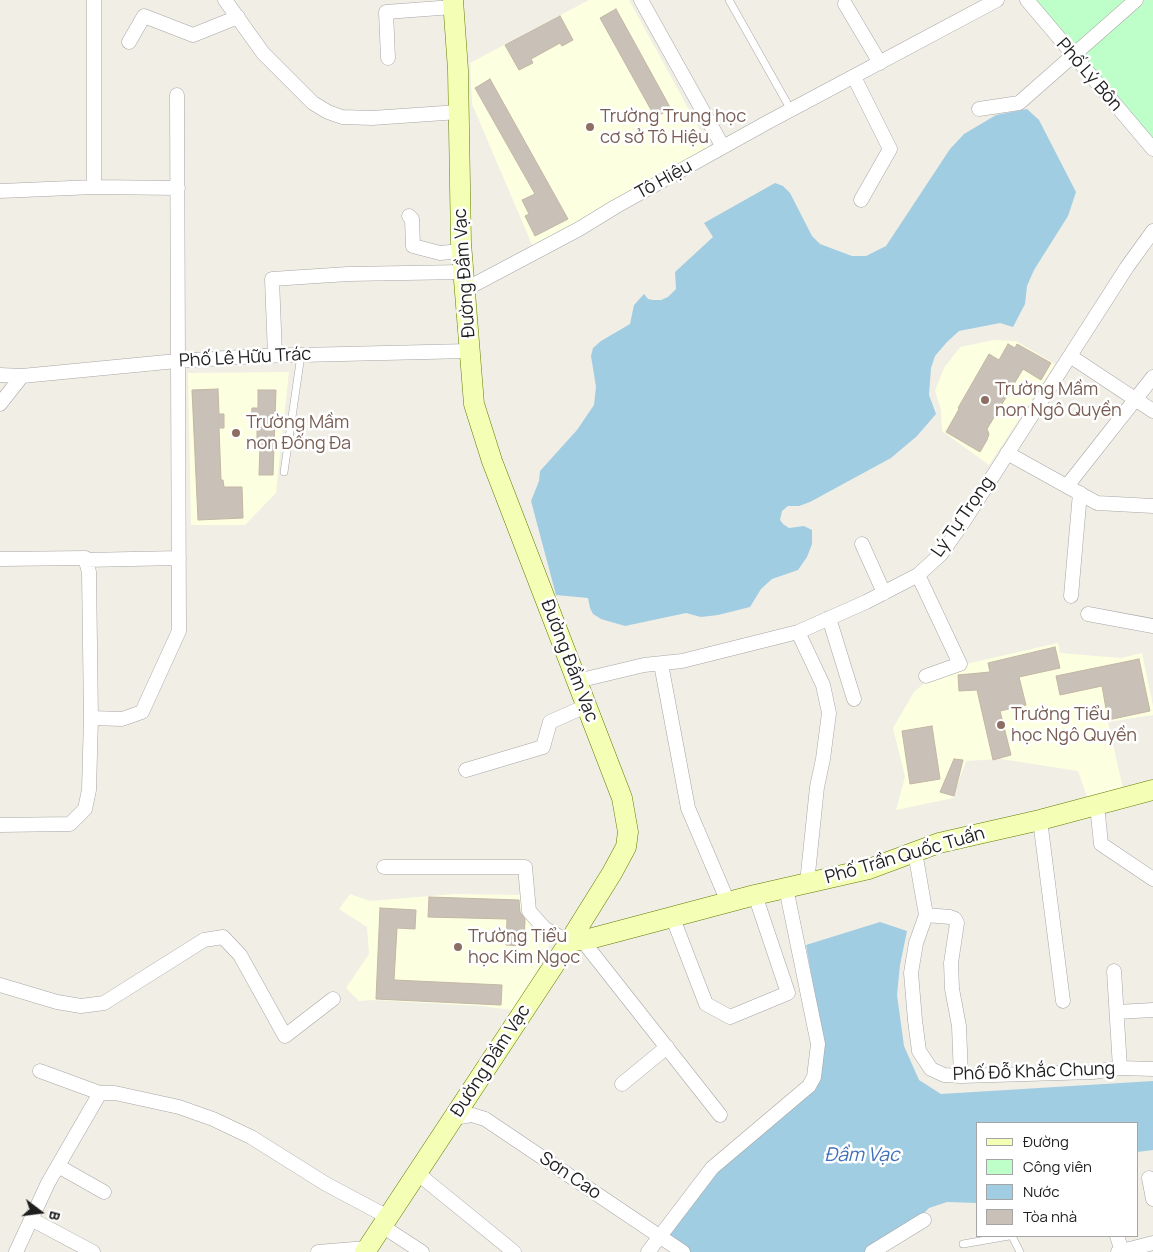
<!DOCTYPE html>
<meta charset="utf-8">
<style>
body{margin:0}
#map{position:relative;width:1153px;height:1252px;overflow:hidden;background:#f1eee5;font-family:Manrope,sans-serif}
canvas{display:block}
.legend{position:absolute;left:976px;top:1122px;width:162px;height:115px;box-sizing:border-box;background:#fff;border:1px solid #a5a5a5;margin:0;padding:6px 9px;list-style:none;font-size:15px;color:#1f1f1f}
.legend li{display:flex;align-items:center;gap:10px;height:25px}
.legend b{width:25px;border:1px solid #a5a5a5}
.north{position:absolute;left:15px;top:1187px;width:50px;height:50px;-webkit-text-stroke:4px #fff;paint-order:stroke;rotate:105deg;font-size:14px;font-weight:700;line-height:20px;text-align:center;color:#1f1f1f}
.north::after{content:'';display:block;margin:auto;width:18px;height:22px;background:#1f1f1f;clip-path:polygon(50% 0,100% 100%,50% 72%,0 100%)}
</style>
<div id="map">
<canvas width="1153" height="1252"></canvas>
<ul class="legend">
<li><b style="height:6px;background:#f4ffb5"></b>Đường</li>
<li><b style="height:14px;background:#beffc9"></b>Công viên</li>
<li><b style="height:14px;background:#a1cde3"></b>Nước</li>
<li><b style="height:14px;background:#c9c1b7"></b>Tòa nhà</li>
</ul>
<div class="north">B</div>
</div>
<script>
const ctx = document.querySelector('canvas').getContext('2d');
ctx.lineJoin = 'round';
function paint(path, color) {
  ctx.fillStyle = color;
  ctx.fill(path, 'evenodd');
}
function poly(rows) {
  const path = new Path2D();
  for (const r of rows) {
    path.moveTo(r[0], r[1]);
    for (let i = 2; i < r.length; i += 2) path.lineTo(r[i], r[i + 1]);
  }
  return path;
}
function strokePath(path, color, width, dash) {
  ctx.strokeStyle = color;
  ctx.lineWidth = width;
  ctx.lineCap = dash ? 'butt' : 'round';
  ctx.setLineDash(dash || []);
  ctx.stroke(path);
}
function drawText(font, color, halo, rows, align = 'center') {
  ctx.font = font + ' Manrope,sans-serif';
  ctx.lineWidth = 5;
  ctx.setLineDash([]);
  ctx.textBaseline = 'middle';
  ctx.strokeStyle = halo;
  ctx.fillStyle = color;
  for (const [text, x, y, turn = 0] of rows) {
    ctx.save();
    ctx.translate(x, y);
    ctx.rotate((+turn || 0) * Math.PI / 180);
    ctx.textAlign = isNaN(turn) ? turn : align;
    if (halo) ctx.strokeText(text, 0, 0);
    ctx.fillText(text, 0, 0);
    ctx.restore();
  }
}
paint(poly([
 [589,0,629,0,711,150,533,247,472,104,470,63],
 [994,340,1016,341,1055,364,989,465,942,431,941,410,935,391,944,368,960,347],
 [289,372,276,493,245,525,191,525,188,373],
 [1058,643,1060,653,1121,658,1142,653,1153,706,1153,715,1108,722,1124,793,1088,800,1078,771,1001,759,966,761,953,798,896,810,905,777,893,728,914,692,930,678,970,663],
 [350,894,370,901,454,894,525,895,532,928,551,941,519,1011,481,1006,374,1000,359,1001,346,988,369,954,367,927,339,909]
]), '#fcffe0');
paint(poly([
 [1029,0,1153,0,1153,149]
]), '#beffc9');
paint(poly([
 [1027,109,1039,120,1076,192,1068,216,1034,270,1027,286,1025,304,1013,327,1000,323,959,331,947,342,935,356,931,368,929,395,936,414,917,436,891,458,810,502,799,506,788,506,782,511,780,520,783,524,789,528,804,526,812,530,812,544,807,557,798,570,772,579,761,589,750,607,718,615,701,617,686,613,625,626,601,619,593,614,590,608,588,598,556,595,531,501,539,481,540,471,577,430,594,405,596,387,591,356,593,348,601,341,630,324,634,305,644,294,648,299,653,300,661,300,668,297,676,289,675,272,713,237,704,223,775,183,783,186,790,193,812,236,820,244,852,256,866,256,886,246,950,149,964,134,996,115],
 [880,922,907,931,900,965,897,995,904,1046,919,1080,941,1094,1153,1081,1153,1150,1137,1152,1137,1123,977,1123,977,1203,947,1202,929,1208,917,1220,868,1252,689,1252,668,1237,715,1173,796,1103,823,1043,806,945]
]), '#a1cde3');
const building = poly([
 [616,9,671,109,655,117,600,18,616,9],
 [560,16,573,40,562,46,560,43,531,59,533,63,519,70,505,45,560,16],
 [490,79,568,219,535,236,525,216,529,214,522,200,535,194,475,88,490,79],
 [1008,344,1015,348,1017,344,1051,363,1041,380,1023,369,987,429,989,434,987,440,980,452,946,432,959,409,958,408,989,354,999,360,1008,344],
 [218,389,219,414,224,414,224,428,219,428,221,480,223,480,224,487,242,487,243,518,198,520,192,390,218,389],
 [258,390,276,390,273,475,259,475,260,447,257,447,257,420,251,420,252,408,258,408,258,390],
 [1055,647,1060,668,1019,677,1026,705,1000,711,1011,755,993,760,977,690,959,691,958,675,990,672,988,663,1055,647],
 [1139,659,1150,711,1108,720,1102,686,1060,695,1056,676,1139,659],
 [932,726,940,779,910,784,902,731,932,726],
 [954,759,963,760,954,796,940,792,954,759],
 [429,897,519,900,520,912,525,919,524,946,506,945,507,919,428,917,429,897],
 [380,908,416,910,415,929,397,928,394,980,502,985,501,1005,376,999,380,908]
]);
paint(building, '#c9c1b7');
strokePath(building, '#c4b6a5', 1);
const lane = poly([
 [729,0,791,110],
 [284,472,301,355],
 [1012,1236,1020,1252],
 [963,1244,1009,1236]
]);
const street = poly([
 [94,0,94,187],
 [225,0,263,53,313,103,328,112,342,117,372,118,459,112],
 [641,0,723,147],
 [1027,0,1153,149],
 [845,4,880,63],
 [129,42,144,16,193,35,238,17],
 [388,58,386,12,453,7],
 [854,77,890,149,861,200],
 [979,109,1019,103,1136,0],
 [0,191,94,187,178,188],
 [409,216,412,219,413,246,440,253,461,251],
 [464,290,579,229,615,207,768,122,997,0],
 [275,355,272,279,348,274,463,272],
 [1070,356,1153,411],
 [0,375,22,376,0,404],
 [22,376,177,361,258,356,469,351],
 [1007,453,1097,503,1153,506],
 [1067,486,1153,377],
 [862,544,884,593],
 [0,559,85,558,89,572,91,718],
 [85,560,179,558],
 [918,575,960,664,926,676],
 [1071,596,1080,493],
 [1088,614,1153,626],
 [829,618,854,699],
 [798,632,823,685,829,713,823,759,817,787,807,883],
 [661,664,688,808,728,902],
 [577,681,644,665,682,661,798,632,866,602,918,575,941,554,964,521,1127,267,1153,231],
 [466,770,543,747,550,722,586,706],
 [1097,805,1101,844,1153,879],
 [1040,820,1063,1001],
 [0,825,70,824,85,809,89,790,91,718,122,719,142,712,179,631,177,95],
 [915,852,926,915,916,943,911,973,915,1020,919,1051,931,1069,944,1075,961,1076,1093,1072,1120,1068,1153,1069],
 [384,867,525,867,529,911,544,928,569,942],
 [926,915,950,917,955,919,957,923,951,963,952,989,959,1026,961,1076],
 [672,916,706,1004,730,1017,788,993,755,895],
 [582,940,720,1115],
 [1114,971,1120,1068],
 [0,985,57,1002,81,1006,104,1003,204,940,223,937,240,955,285,1036,333,999],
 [1117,1012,1153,1010],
 [40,1071,100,1093,115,1093,179,1107,213,1119,251,1137,326,1184,388,1217],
 [622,1084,667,1047],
 [453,1118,472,1115,485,1119,683,1252],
 [58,1166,104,1192],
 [417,1173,514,1252],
 [1149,1178,1153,1199],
 [31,1219,93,1252],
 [382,1226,422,1252],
 [1117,1236,1122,1251],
 [16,1252,48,1183,100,1093],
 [318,1252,367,1248],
 [648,1252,712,1168,809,1086,814,1077,818,1044,786,888],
 [872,1252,924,1220],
 [1118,1252,1153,1243]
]);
const secondary = poly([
 [569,942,593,938,755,895,869,869,939,843,1040,820,1153,790],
 [365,1252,564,950,612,873,626,847,628,832,622,798,492,461,474,404,461,243,458,70,453,0]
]);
strokePath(lane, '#a6a6a6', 8);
strokePath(street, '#a6a6a6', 15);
strokePath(secondary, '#627d00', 21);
strokePath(lane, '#fff', 7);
strokePath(street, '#fff', 14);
strokePath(secondary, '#f4ffb5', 20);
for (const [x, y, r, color] of [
 [590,127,5,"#8d6e63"],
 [985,400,5,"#8d6e63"],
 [236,433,5,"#8d6e63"],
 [1001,725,5,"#8d6e63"],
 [458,947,5,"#8d6e63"]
]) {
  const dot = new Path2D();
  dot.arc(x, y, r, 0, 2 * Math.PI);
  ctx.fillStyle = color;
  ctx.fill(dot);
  strokePath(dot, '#fff', 2);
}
drawText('18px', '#1f1f1f', '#fff', [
 ["Phố Lý Bôn",1089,75,49],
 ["Tô Hiệu",664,180,-29],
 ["Đường Đầm Vạc",465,273,-94],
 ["Phố Lê Hữu Trác",245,358,-3],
 ["Lý Tự Trọng",963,517,-55],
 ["Đường Đầm Vạc",569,661,69],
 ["Phố Trần Quốc Tuấn",905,856,-16],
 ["Đường Đầm Vạc",491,1061,-57],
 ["Phố Đỗ Khắc Chung",1034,1072,-2],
 ["Sơn Cao",570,1176,34]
]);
drawText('18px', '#785e54', '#fff', [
 ["Trường Trung học",600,117],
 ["cơ sở Tô Hiệu",600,138],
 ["Trường Mầm",995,390],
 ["non Ngô Quyền",995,411],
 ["Trường Mầm",246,423],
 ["non Đống Đa",246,444],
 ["Trường Tiểu",1011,715],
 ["học Ngô Quyền",1011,736],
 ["Trường Tiểu",468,937],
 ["học Kim Ngọc",468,958]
], 'left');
drawText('italic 19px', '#4171ba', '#fff', [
 ["Đầm Vạc",862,1156]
]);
</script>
